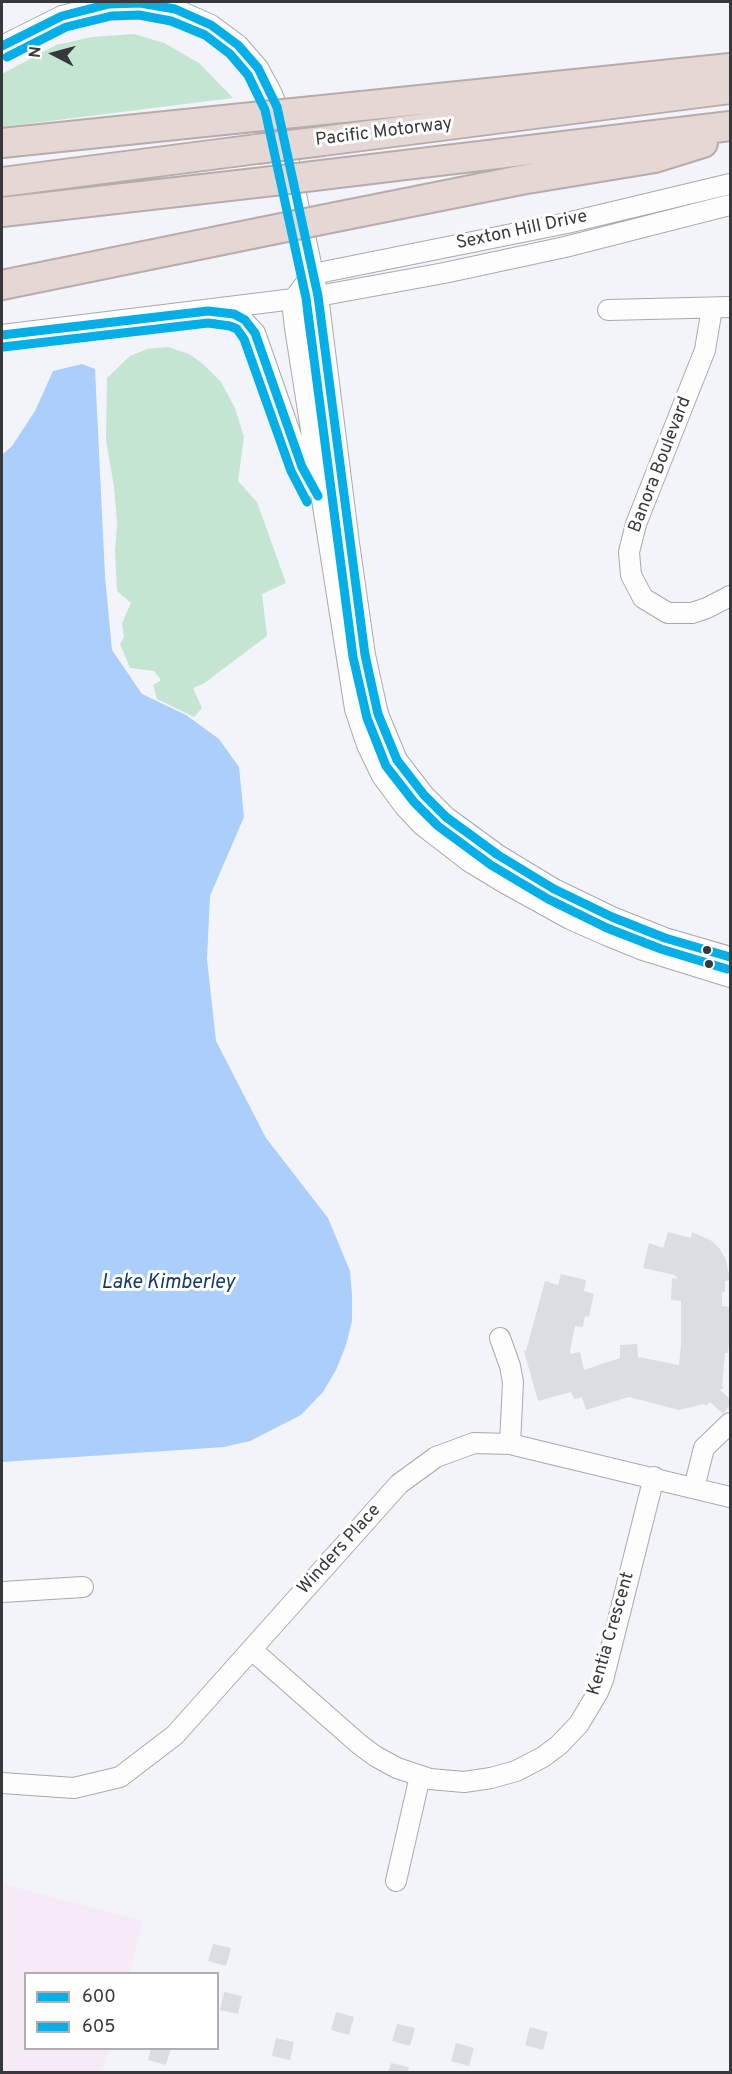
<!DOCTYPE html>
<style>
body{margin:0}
#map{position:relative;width:732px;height:2074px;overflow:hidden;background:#f2f4fa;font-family:Overpass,sans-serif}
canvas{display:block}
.frame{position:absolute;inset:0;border:3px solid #36383c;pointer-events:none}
.legend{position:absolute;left:24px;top:1972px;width:195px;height:78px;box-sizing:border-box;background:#fff;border:2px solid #afafb1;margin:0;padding:8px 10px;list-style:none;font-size:18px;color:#36383c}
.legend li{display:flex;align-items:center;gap:12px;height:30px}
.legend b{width:30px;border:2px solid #afafb1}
.north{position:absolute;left:24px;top:24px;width:60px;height:60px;-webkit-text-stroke:4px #fff;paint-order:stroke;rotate:276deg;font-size:16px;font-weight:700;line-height:24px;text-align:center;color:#36383c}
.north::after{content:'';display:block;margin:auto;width:21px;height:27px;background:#36383c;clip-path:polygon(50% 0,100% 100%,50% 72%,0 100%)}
</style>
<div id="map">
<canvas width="732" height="2074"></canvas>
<div class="frame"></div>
<ul class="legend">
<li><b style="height:8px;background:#03afe6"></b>600</li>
<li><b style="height:8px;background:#03afe6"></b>605</li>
</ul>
<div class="north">N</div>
</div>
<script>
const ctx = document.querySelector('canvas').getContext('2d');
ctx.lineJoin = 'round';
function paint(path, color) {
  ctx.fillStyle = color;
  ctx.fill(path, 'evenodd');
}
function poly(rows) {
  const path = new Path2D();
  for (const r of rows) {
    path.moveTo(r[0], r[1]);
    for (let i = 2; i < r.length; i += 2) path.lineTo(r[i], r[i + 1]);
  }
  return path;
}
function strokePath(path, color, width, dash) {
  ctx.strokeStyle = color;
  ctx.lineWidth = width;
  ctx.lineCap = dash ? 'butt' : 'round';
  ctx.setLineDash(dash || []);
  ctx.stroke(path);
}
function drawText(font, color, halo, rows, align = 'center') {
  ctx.font = font + ' Overpass,sans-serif';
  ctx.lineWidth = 6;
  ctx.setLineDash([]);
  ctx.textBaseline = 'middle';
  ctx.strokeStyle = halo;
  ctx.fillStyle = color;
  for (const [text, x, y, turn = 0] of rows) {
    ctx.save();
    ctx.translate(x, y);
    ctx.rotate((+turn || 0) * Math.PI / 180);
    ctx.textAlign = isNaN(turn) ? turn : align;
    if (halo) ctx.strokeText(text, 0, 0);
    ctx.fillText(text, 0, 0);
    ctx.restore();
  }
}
paint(poly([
 [2,1884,143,1921,129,1973,26,1974,26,2048,109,2049,102,2072,2,2072]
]), '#f5eaf5');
paint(poly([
 [134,34,164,43,199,63,233,98,2,127,2,74,56,45,92,37],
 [168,347,189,354,203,364,221,382,235,408,244,437,238,481,257,502,286,583,262,594,267,636,203,684,193,688,202,708,194,717,157,699,153,685,161,680,154,671,130,668,120,644,124,637,122,623,131,603,117,591,115,552,117,523,114,487,106,440,107,378,130,356,147,349]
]), '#c3e5d2');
paint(poly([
 [82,364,95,369,105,576,112,650,142,694,186,715,219,739,239,767,244,817,210,896,207,959,216,1041,266,1138,328,1218,350,1271,352,1295,352,1321,346,1345,336,1370,323,1392,301,1415,250,1441,224,1447,2,1462,2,455,12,446,35,411,53,371]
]), '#abcefa');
paint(poly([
 [668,1232,691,1238,692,1232,712,1241,720,1249,726,1260,730,1280,725,1281,725,1292,722,1292,722,1306,729,1307,730,1342,729,1342,728,1353,725,1353,722,1386,724,1387,720,1390,730,1399,730,1405,723,1414,710,1402,706,1406,704,1404,679,1410,629,1397,586,1410,582,1397,574,1399,571,1392,538,1401,524,1351,526,1351,545,1281,558,1285,561,1274,586,1280,584,1291,594,1294,589,1317,585,1316,583,1327,575,1326,570,1351,570,1354,580,1352,584,1370,620,1358,620,1345,637,1344,638,1357,679,1365,681,1346,681,1301,671,1300,672,1278,678,1279,675,1275,643,1268,649,1243,663,1248],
 [213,1944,231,1948,226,1966,208,1961],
 [224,1992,242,1996,238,2014,220,2010],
 [336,2012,354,2017,349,2035,331,2030],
 [397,2024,415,2028,410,2046,392,2041],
 [530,2027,548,2032,543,2050,525,2045],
 [276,2038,294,2042,290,2060,272,2056],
 [456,2043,474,2048,469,2066,451,2061],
 [151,2048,171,2048,166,2065,148,2060],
 [391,2063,409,2067,408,2072,388,2072]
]), '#dbdde2');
const minor = poly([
 [2,46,62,16,109,4,140,3,175,9,211,25,238,45,258,68,272,94,277,107,318,296,349,543,365,655,378,714,397,760,424,795,446,817,498,855,554,889,612,917,665,938,730,957],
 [313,274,292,301,295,328,355,709,367,745,382,776,405,807,422,825,470,862,503,882,570,919,606,935,643,950,730,977],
 [313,274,567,223,730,184],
 [712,308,705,350,636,524,629,552,631,575,643,598,668,613,692,613,707,608,730,596],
 [608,310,730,307],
 [221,311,240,317,255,333,302,467,313,487],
 [2,335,318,296,444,273,565,247,730,205],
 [500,1338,510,1366,513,1382,510,1444],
 [694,1488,704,1448,730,1423],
 [2,1592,83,1587],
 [252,1650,359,1744,375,1756,397,1768,430,1779,464,1782,491,1778,516,1771,543,1757,559,1745,579,1724,598,1692,603,1680,654,1477],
 [2,1783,74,1788,120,1777,175,1735,399,1484,436,1457,474,1443,510,1444,730,1497],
 [396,1881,420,1776]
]);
const highway = poly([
 [313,111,730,68],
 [323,141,730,89],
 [2,143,243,118],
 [330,174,730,126],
 [2,182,257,149],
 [2,212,273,181],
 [336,217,521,180,655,158,703,143],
 [2,285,252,234]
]);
strokePath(minor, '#a7a9ad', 22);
strokePath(highway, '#b8abab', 32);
strokePath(minor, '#fdfdfe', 20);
strokePath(highway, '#e4d7d4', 28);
const highwayBridge = poly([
 [243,118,313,111],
 [257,149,323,141],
 [273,181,330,174],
 [252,234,336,217]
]);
strokePath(highwayBridge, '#b8abab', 32, []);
strokePath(highwayBridge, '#e4d7d4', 28);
strokePath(poly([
 [2,46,62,16,109,4,140,3,175,9,211,25,238,45,258,68,277,107,318,296,365,655,378,714,397,760,424,795,446,817,498,855,554,889,612,917,665,938,730,957],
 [2,335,208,311,234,314,245,320,255,333,302,467,318,496]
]), '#03afe6', 9);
strokePath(poly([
 [7,57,66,27,111,16,139,15,171,21,205,35,230,54,248,75,265,110,306,298,353,657,367,718,386,766,414,802,438,826,491,865,548,899,607,928,661,949,727,969],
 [3,347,208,323,230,326,237,329,244,339,291,471,307,502]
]), '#03afe6', 9);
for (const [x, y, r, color] of [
 [707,950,5,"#36383c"],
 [709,964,5,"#36383c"]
]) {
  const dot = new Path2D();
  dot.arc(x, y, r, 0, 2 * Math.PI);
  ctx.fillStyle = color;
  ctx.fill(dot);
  strokePath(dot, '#fff', 2);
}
drawText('18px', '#36383c', '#fff', [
 ["Pacific Motorway",384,133,-7],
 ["Sexton Hill Drive",522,231,-12],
 ["Banora Boulevard",661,465,-69],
 ["Winders Place",340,1550,-48],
 ["Kentia Crescent",612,1634,-74]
]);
drawText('italic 20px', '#123a6a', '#fff', [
 ["Lake Kimberley",168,1284]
]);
</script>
